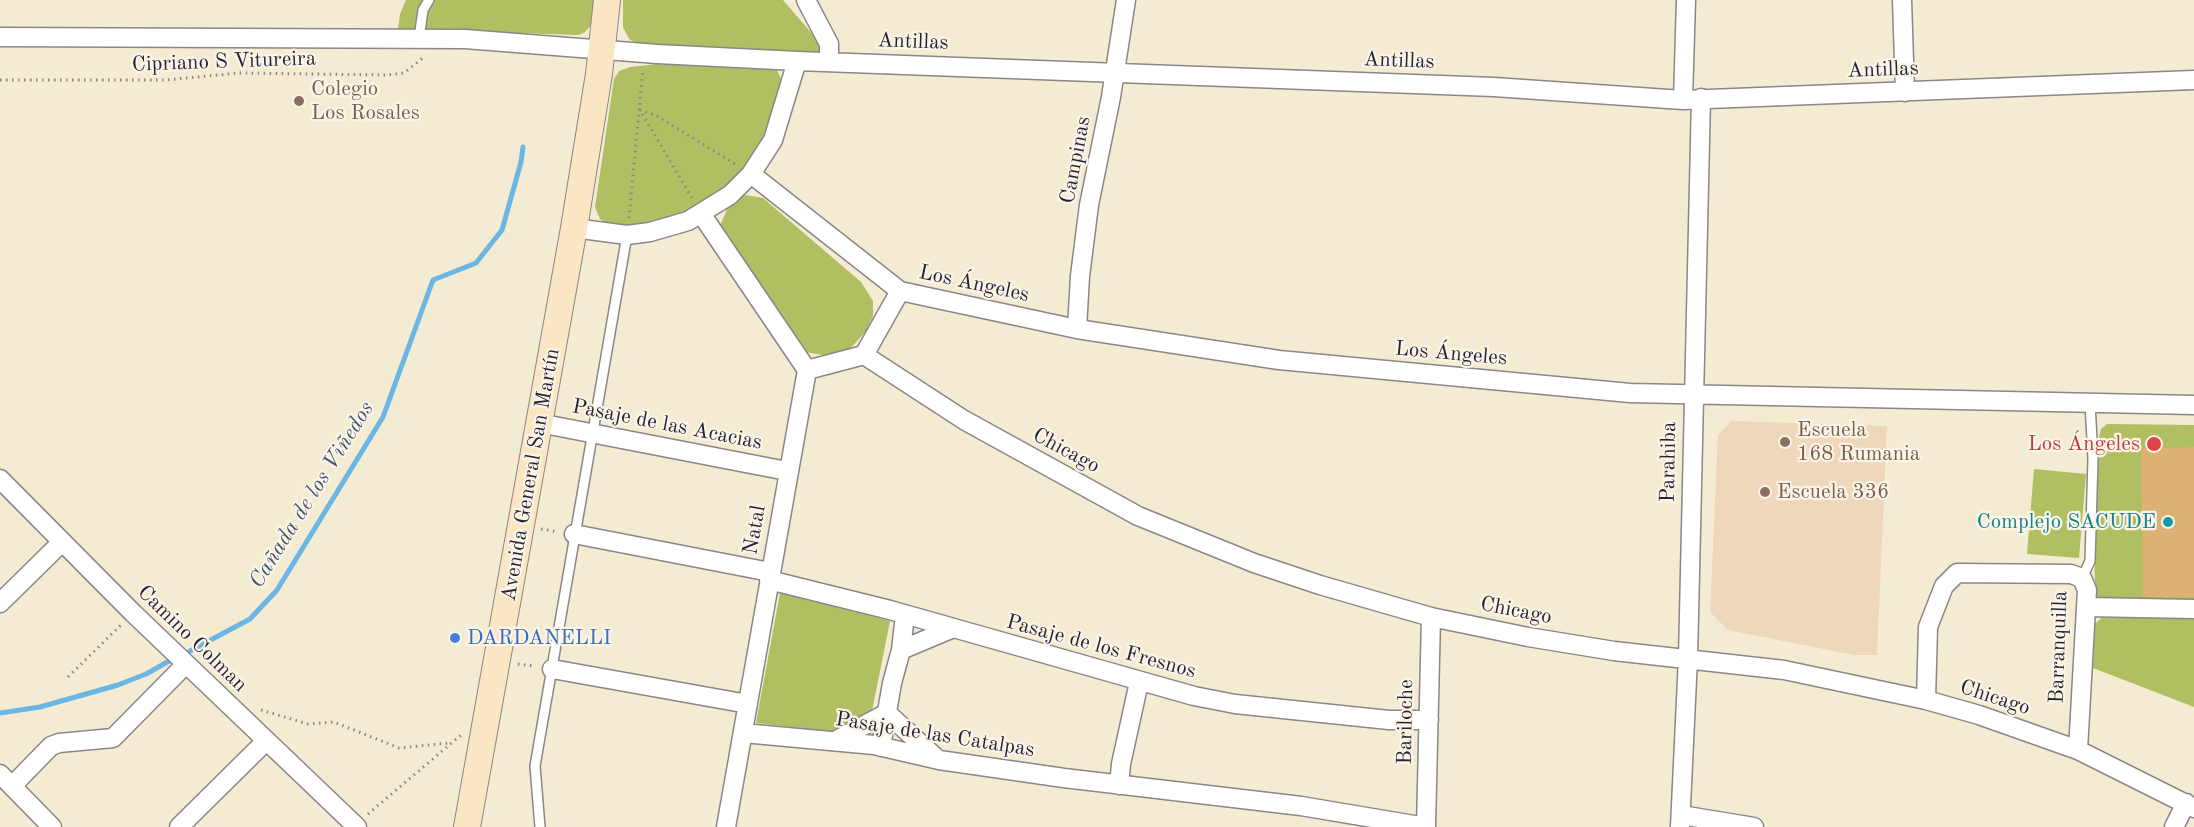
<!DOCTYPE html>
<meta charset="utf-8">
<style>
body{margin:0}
canvas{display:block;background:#f4ebd3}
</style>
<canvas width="2194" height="827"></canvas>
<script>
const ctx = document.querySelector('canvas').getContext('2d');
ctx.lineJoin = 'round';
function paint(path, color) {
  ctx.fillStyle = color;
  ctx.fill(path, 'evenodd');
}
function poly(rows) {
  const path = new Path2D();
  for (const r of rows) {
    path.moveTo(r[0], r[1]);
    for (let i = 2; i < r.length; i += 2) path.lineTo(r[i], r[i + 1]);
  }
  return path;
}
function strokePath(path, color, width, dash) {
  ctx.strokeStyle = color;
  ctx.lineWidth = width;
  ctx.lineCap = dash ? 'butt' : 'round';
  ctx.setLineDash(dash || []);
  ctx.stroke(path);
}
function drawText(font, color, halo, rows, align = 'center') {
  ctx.font = font + ' "Old Standard TT",serif';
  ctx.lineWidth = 4.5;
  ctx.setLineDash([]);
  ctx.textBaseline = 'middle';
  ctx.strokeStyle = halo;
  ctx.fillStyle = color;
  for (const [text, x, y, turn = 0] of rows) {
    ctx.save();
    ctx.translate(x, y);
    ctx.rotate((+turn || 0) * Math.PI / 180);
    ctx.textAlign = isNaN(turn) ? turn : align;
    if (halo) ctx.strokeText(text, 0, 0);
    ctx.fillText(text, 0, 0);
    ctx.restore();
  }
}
paint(poly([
 [1732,421,1887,426,1877,655,1854,655,1728,630,1710,612,1718,435]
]), '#eed7bb');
paint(poly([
 [406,0,595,0,593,23,584,33,578,35,398,29,400,14],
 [623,0,783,0,815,37,821,45,820,51,814,56,636,43,629,39,623,27],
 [657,64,777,70,783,83,777,108,761,143,742,172,725,190,678,216,637,227,608,225,600,219,595,207,614,79,619,71,630,67],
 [745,195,763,198,861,282,873,301,873,316,866,331,850,349,823,355,805,352,719,228,729,205],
 [2107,424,2194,425,2194,603,2100,599,2095,594,2094,531,2099,437,2101,429],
 [2034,469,2086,474,2079,558,2027,554],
 [780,593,890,621,867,736,756,723],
 [2104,615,2194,617,2194,707,2093,668,2095,624]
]), '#afbf62');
strokePath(poly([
 [190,651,250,619,277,590,383,417,433,280,476,263,502,230,521,162,523,147],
 [0,713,40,707,118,685,146,674,171,660]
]), '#6bb6e4', 5);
paint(poly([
 [2194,447,2194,597,2143,597,2141,448]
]), '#ddb074');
const lane = poly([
 [419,38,423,10,429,0],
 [2082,578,2090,561,2093,458,2090,403],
 [540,827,535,766,627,235]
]);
const street = poly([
 [806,0,829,44,829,62],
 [1902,0,1905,92],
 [0,37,465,39,657,54,797,61,1494,87,1683,100,2194,80],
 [1683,100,1686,0],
 [751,174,900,291,1077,329,1279,360,1630,393,2194,405],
 [702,215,807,370],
 [574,228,627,235,650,232,688,221,730,195,751,174,773,140,797,61],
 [1077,329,1080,276,1089,205,1111,97,1126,0],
 [864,355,964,420,1138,516,1254,563,1320,585,1431,617,1528,637,1614,651,1784,670,1926,700,1979,715,2078,750,2194,808],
 [539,423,787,471],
 [0,479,133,613,357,827],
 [574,534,770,572],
 [769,580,890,610,1194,696,1235,704,1389,720,1429,720],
 [0,603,62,542],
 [2086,607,2194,609],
 [905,615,901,650,951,629],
 [552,669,748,704],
 [1926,700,1928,627,1944,586,1957,573,2071,574,2082,578,2087,590,2078,750],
 [743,733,874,745,939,760,1064,778,1301,806,1426,827],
 [835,741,887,713,935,757],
 [881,747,892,683,901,650],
 [0,774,52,827],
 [1119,785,1121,764,1139,682],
 [12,786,51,746,59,743,113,738,186,664],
 [1681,815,1754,827],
 [179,827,266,741],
 [726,827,807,370,864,355,900,291],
 [1426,827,1431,617],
 [1680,827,1688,658,1701,98],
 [2174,827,2186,803]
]);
const secondary = poly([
 [467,827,574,228,599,74,607,0]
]);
strokePath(lane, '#8b8687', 12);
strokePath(street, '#8b8687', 21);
strokePath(secondary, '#8b8687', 28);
strokePath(poly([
 [0,80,165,80,239,73,388,75,404,73,424,57],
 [692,198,640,110,657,116,737,165],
 [629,218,643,69],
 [541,529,558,532],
 [518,664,535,666],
 [68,677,121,625],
 [261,710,308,724,334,722,399,748,449,743],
 [368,814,461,735]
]), '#8b8687', 3, [1.5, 4.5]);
strokePath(lane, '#fff', 9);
strokePath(street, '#fff', 18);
strokePath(secondary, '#fbe6c4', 26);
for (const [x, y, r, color] of [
 [299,101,6,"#8d6e63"],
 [1785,442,6,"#8d6e63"],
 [2154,444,8,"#e0444e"],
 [1765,492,6,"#8d6e63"],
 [2168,522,6,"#0f9aa8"],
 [455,638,6,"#3f7fe0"]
]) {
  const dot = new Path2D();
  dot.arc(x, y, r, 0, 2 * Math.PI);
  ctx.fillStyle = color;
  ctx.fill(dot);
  strokePath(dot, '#fcf5e5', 2);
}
drawText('21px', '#22223b', '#fcf5e5', [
 ["Antillas",913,42,2],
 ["Antillas",1399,61,2],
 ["Cipriano S Vitureira",224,62,-2],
 ["Antillas",1883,70,-2],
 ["Campinas",1076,160,-79],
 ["Los Ángeles",974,284,12],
 ["Los Ángeles",1451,354,5],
 ["Pasaje de las Acacias",667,425,11],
 ["Chicago",1066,451,28],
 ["Parahiba",1669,462,-89],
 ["Avenida General San Martín",531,475,-80],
 ["Natal",755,530,-80],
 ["Chicago",1516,611,11],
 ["Camino Colman",192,639,44],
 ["Pasaje de los Fresnos",1101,647,15],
 ["Barranquilla",2059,647,-88],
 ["Chicago",1995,698,18],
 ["Bariloche",1406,722,-89],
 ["Pasaje de las Catalpas",935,735,9]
]);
drawText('21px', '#785e54', '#fcf5e5', [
 ["Colegio",311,89],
 ["Los Rosales",311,113],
 ["Escuela",1797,430],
 ["168 Rumania",1797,454],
 ["Escuela 336",1777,492]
], 'left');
drawText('21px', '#be3a42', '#fcf5e5', [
 ["Los Ángeles",2140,444]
], 'right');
drawText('21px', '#0d838f', '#fcf5e5', [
 ["Complejo SACUDE",2156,522]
], 'right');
drawText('21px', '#366cbe', '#fcf5e5', [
 ["DARDANELLI",467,638]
], 'left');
drawText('italic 22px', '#3c5676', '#fcf5e5', [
 ["Cañada de los Viñedos",312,495,-58]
]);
</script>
